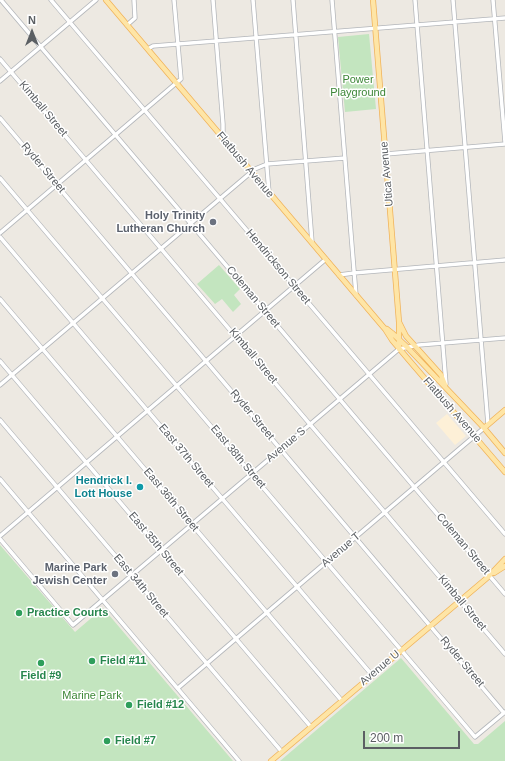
<!DOCTYPE html>
<style>
body{margin:0}
#map{position:relative;width:505px;height:761px;overflow:hidden;background:#ede9e2;font-family:Arial,sans-serif}
canvas{display:block}
.north{position:absolute;left:12px;top:12px;width:40px;height:40px;-webkit-text-stroke:3px #fff;paint-order:stroke;rotate:0deg;font-size:11px;font-weight:700;line-height:16px;text-align:center;color:#5b5f63}
.north::after{content:'';display:block;margin:auto;width:14px;height:18px;background:#5b5f63;clip-path:polygon(50% 0,100% 100%,50% 72%,0 100%)}
.scale{position:absolute;left:363px;top:731px;width:97px;height:18px;box-sizing:border-box;border:2px solid #5b5f63;border-top:0;padding-left:5px;font-size:12px;line-height:14px;white-space:nowrap;color:#5b5f63;-webkit-text-stroke:3px #fff;paint-order:stroke}
</style>
<div id="map">
<canvas width="505" height="761"></canvas>
<div class="north">N</div>
<div class="scale">200 m</div>
</div>
<script>
const ctx = document.querySelector('canvas').getContext('2d');
ctx.lineJoin = 'round';
function paint(path, color) {
  ctx.fillStyle = color;
  ctx.fill(path, 'evenodd');
}
function poly(rows) {
  const path = new Path2D();
  for (const r of rows) {
    path.moveTo(r[0], r[1]);
    for (let i = 2; i < r.length; i += 2) path.lineTo(r[i], r[i + 1]);
  }
  return path;
}
function strokePath(path, color, width, dash) {
  ctx.strokeStyle = color;
  ctx.lineWidth = width;
  ctx.lineCap = dash ? 'butt' : 'round';
  ctx.setLineDash(dash || []);
  ctx.stroke(path);
}
function drawText(font, color, halo, rows, align = 'center') {
  ctx.font = font + ' Arial,sans-serif';
  ctx.lineWidth = 3;
  ctx.setLineDash([]);
  ctx.textBaseline = 'middle';
  ctx.strokeStyle = halo;
  ctx.fillStyle = color;
  for (const [text, x, y, turn = 0] of rows) {
    ctx.save();
    ctx.translate(x, y);
    ctx.rotate((+turn || 0) * Math.PI / 180);
    ctx.textAlign = isNaN(turn) ? turn : align;
    if (halo) ctx.strokeText(text, 0, 0);
    ctx.fillText(text, 0, 0);
    ctx.restore();
  }
}
paint(poly([
 [447,414,466,436,455,445,436,423]
]), '#fdf0d7');
paint(poly([
 [369,34,376,109,345,112,338,37],
 [219,265,240,289,234,295,241,304,233,312,222,299,215,304,197,284],
 [0,545,75,632,103,608,233,761,0,761],
 [401,658,474,744,478,744,505,721,505,761,280,761]
]), '#c3e5bf');
const minor = poly([
 [1,0,505,594],
 [51,0,505,534],
 [213,0,223,124,223,138],
 [253,0,269,192],
 [293,0,312,242],
 [332,0,356,295],
 [415,0,446,384],
 [453,0,488,424],
 [493,0,505,142],
 [127,25,135,18,134,0],
 [148,49,153,46,505,18],
 [0,59,505,654],
 [0,81,96,0],
 [0,118,504,713],
 [386,154,505,144],
 [0,178,475,737,505,712],
 [0,233,181,79,174,0],
 [0,237,372,675],
 [339,275,354,273,505,260],
 [0,299,342,701],
 [0,361,311,727],
 [0,385,255,169,267,164,345,158],
 [0,420,282,752],
 [0,479,239,761],
 [0,536,326,259],
 [0,539,73,625,399,349,419,345,505,338],
 [178,688,484,428]
]);
const major = poly([
 [106,0,385,329,392,340,408,359,505,472],
 [373,0,399,322,399,349],
 [399,322,406,336,441,375,445,385],
 [387,329,392,333,407,347,484,428,505,453],
 [484,428,505,410],
 [494,573,505,566],
 [271,761,487,578,505,559]
]);
strokePath(minor, '#b3b6ba', 5);
strokePath(major, '#f0b259', 6);
strokePath(minor, '#fff', 3.5);
strokePath(major, '#fee5a6', 4.5);
for (const [x, y, r, color] of [
 [213,222,4,"#6b7280"],
 [140,487,4,"#0f9aa8"],
 [115,574,4,"#6b7280"],
 [19,613,4,"#2e9e5b"],
 [92,661,4,"#2e9e5b"],
 [41,663,4,"#2e9e5b"],
 [129,705,4,"#2e9e5b"],
 [107,741,4,"#2e9e5b"]
]) {
  const dot = new Path2D();
  dot.arc(x, y, r, 0, 2 * Math.PI);
  ctx.fillStyle = color;
  ctx.fill(dot);
  strokePath(dot, '#fff', 1.5);
}
drawText('11px', '#3c8636', '#fff', [
 ["Power",358,80],
 ["Playground",358,93],
 ["Marine Park",92,696]
]);
drawText('11px', '#5b5f63', '#fff', [
 ["Kimball Street",43,109,50],
 ["Flatbush Avenue",245,165,50],
 ["Ryder Street",43,168,50],
 ["Utica Avenue",387,174,-95],
 ["Hendrickson Street",278,267,50],
 ["Coleman Street",253,297,50],
 ["Kimball Street",253,356,50],
 ["Flatbush Avenue",452,410,49],
 ["Ryder Street",252,415,50],
 ["Avenue S",286,445,-40],
 ["East 37th Street",186,456,50],
 ["East 38th Street",238,457,50],
 ["East 36th Street",171,500,50],
 ["East 35th Street",156,544,50],
 ["Coleman Street",463,544,50],
 ["Avenue T",341,550,-40],
 ["East 34th Street",141,586,50],
 ["Kimball Street",462,603,50],
 ["Ryder Street",462,662,50],
 ["Avenue U",380,668,-40]
]);
drawText('bold 11px', '#5b616d', '#fff', [
 ["Holy Trinity",205,216],
 ["Lutheran Church",205,229],
 ["Marine Park",107,568],
 ["Jewish Center",107,581]
], 'right');
drawText('bold 11px', '#0d838f', '#fff', [
 ["Hendrick I.",132,481],
 ["Lott House",132,494]
], 'right');
drawText('bold 11px', '#27864d', '#fff', [
 ["Practice Courts",27,613],
 ["Field #11",100,661],
 ["Field #9",41,676,"center"],
 ["Field #12",137,705],
 ["Field #7",115,741]
], 'left');
</script>
